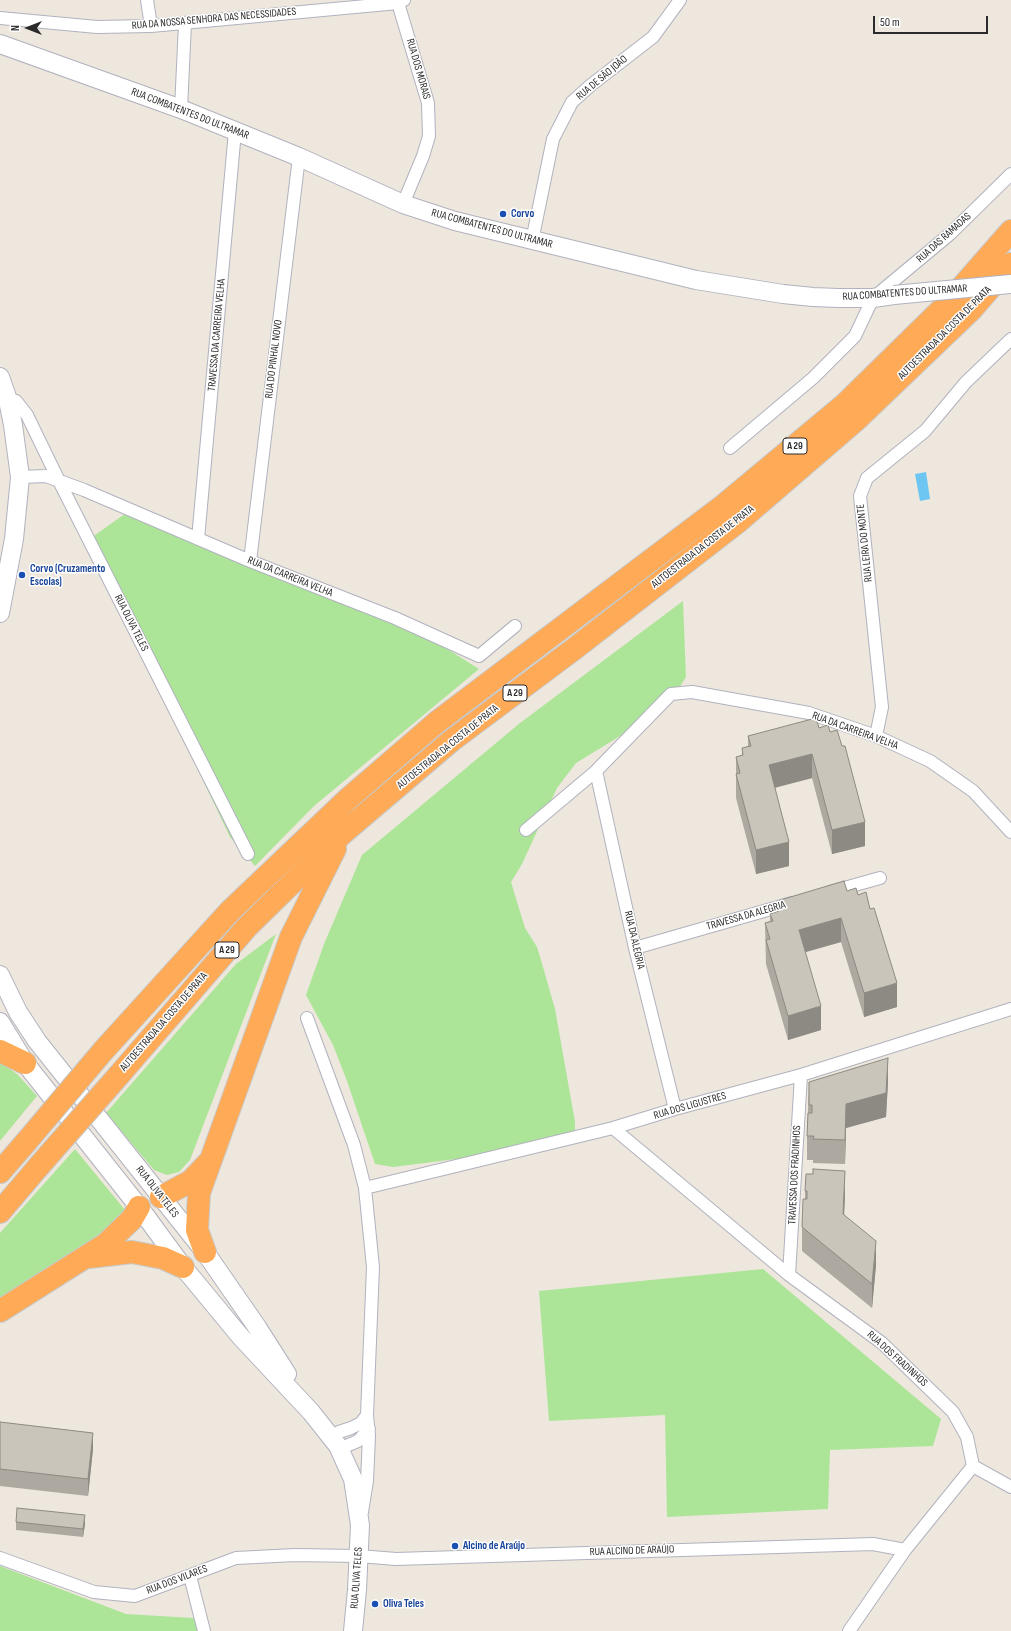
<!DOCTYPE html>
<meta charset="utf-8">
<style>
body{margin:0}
#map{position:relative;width:1011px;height:1631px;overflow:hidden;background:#ede7dd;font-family:"Sofia Sans Condensed",sans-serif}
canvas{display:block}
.north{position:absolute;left:8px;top:8px;width:40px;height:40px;-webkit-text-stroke:3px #fff;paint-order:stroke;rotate:270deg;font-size:11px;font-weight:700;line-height:16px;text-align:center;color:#2b2b2b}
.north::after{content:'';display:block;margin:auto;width:14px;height:18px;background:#2b2b2b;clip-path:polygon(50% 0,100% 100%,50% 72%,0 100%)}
.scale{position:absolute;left:873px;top:16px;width:115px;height:18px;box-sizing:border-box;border:2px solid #2b2b2b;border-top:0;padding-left:5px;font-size:12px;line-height:14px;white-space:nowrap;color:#2b2b2b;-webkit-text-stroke:3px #fff;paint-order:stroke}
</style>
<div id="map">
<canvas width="1011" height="1631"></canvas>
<div class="north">N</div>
<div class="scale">50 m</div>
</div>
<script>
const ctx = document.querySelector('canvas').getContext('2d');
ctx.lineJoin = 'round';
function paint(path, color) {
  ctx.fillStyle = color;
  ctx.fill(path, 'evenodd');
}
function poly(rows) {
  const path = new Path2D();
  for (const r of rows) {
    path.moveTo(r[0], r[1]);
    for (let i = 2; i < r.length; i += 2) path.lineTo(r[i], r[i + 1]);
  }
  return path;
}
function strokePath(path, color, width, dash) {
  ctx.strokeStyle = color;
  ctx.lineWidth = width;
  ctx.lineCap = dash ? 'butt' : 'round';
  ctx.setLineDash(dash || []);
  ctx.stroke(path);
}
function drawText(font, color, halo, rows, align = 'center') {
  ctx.font = font + ' "Sofia Sans Condensed",sans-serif';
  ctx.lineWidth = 3;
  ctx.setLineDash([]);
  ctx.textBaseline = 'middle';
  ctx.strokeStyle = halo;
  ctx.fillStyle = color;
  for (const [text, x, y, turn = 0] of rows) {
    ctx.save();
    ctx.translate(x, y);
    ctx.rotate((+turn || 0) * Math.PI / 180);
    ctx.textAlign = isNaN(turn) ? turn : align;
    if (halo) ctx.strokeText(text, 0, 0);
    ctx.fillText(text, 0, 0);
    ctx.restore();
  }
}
paint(poly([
 [129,511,390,613,479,669,314,806,255,866,230,837,88,540],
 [683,601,686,677,676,693,643,722,576,763,557,788,522,864,511,882,525,928,537,947,541,960,555,1009,575,1122,575,1134,472,1157,393,1167,375,1164,347,1081,333,1045,306,995,324,944,362,855,520,723],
 [276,934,190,1160,179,1172,167,1175,154,1170,106,1113,236,964],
 [0,1062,17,1074,37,1096,0,1141],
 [75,1149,125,1210,115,1227,0,1303,0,1233],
 [763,1269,941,1419,933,1446,830,1450,828,1509,667,1517,665,1415,549,1421,539,1291],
 [0,1566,126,1614,193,1618,200,1631,0,1631]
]), '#ade598');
paint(poly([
 [926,472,930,499,920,501,915,474]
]), '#6dc6f2');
const minor = poly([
 [147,0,151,26],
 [398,3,428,103,429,136,423,156,403,204],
 [0,18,97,27,151,26,398,3,404,0],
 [181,109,185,23],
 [532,241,553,139,572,102,591,85,653,37,680,0],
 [8,400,16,401,27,415,59,481,248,854],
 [730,448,813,378,855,336,873,298,950,234,1011,174],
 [20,477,46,476,84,490,250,561,395,618,479,656,515,626],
 [198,539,235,131],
 [250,561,299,157],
 [876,736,882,707,860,496,867,478,925,431,966,382,1011,339],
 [596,771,635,948,675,1109],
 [526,830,596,771,671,694,692,692,809,713,876,736,930,761,973,791,1011,832],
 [830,892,880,878],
 [635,948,792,903],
 [307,1018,354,1145,365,1188,373,1267,367,1415,369,1436,367,1481,362,1512],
 [613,1128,789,1275,882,1343,953,1412,967,1437,973,1466],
 [365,1188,613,1128,675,1109,801,1075,1011,1009],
 [789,1275,801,1075],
 [332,1439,339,1432,351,1428,361,1423,367,1415],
 [339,1449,358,1441,369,1429],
 [973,1466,1011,1487],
 [0,1558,94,1592,135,1596,236,1558,295,1555,359,1556,396,1559,873,1544,905,1550],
 [190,1576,204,1631],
 [849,1631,905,1550,973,1466]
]);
const secondary = poly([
 [0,44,181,109,299,157,403,204,455,221,696,280,783,294,813,297,838,298,873,298,894,295],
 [0,377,8,400,13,425,20,477,14,539,0,613],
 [0,975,18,1012,37,1041,205,1252,257,1327,287,1374],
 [0,1022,25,1063,139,1207,183,1267,240,1336,311,1412,338,1446,353,1479,360,1525,357,1590,353,1631]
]);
const motorway = poly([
 [0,1051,25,1063],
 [103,1051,230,911,349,798,437,722,724,505,844,405,947,304,1011,231],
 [119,1075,247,927,343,833,451,741,574,649,739,521,855,421,972,309,1011,264],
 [0,1172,27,1141],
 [161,1197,191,1181,208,1163],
 [0,1212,39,1166],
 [205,1252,197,1230,199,1193,291,937,335,849],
 [89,1257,132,1252,163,1258,183,1267],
 [0,1311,106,1244,132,1219,139,1207]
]);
strokePath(minor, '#b1b2bf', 14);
strokePath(secondary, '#b1b2bf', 20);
strokePath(motorway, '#c8c8c8', 24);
strokePath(minor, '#fff', 12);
strokePath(secondary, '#fff', 18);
strokePath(motorway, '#ffaa56', 22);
const secondaryBridge = poly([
 [894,295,1011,284]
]);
const motorwayBridge = poly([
 [27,1141,103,1051],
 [39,1166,119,1075]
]);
strokePath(secondaryBridge, '#b1b2bf', 20, []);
strokePath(motorwayBridge, '#c8c8c8', 24, []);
strokePath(secondaryBridge, '#fff', 18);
strokePath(motorwayBridge, '#ffaa56', 22);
paint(poly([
 [819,728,830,732,865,846,832,854,812,778,775,788,789,866,756,874,736,798,736,757,742,755,742,748,748,746,748,736],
 [847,891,897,1007,864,1017,841,942,805,952,821,1030,788,1040,766,964,765,923,770,921,770,914,777,912,777,901],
 [809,1082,888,1082,886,1117,846,1128,845,1164,813,1163,813,1160,807,1160,807,1136],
 [805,1191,845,1195,844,1214,876,1265,872,1308,802,1251,802,1227,805,1199],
 [0,1422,93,1449,88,1496,0,1486],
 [16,1522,85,1524,83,1537,16,1530]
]), '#ada9a1');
paint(poly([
 [812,754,812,778,769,789,769,765],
 [865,822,865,846,832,854,832,830],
 [789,842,789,866,756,874,756,850],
 [841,918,841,942,799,954,799,930],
 [897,983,897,1007,864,1017,864,993],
 [821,1006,821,1030,788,1040,788,1016],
 [888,1058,888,1082,886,1117,846,1128,845,1164,845,1140,846,1104],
 [845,1171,845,1195,843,1238,843,1214],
 [876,1241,876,1265,872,1308,872,1284],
 [93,1433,93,1449,88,1496,88,1479],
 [85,1515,85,1524,83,1537,83,1529]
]), '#8d8a83');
const building = poly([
 [816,718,819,728,828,725,830,732,837,730,842,746,845,746,865,822,832,830,812,754,769,765,789,842,756,850,736,774,740,773,736,757,743,755,742,748,751,746,748,736,816,718],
 [844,881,847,891,856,888,858,895,866,892,870,909,874,908,897,983,864,993,841,918,799,930,821,1006,788,1016,766,940,770,939,765,923,773,921,770,914,779,911,777,901,844,881],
 [888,1058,886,1093,846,1104,845,1140,813,1139,814,1136,807,1136,808,1113,812,1113,812,1105,809,1105,809,1082,888,1058],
 [813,1169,845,1171,843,1214,876,1241,872,1284,802,1227,803,1199,807,1199,807,1191,805,1191,806,1174,813,1174,813,1169],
 [0,1422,93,1433,88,1479,0,1469,0,1422],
 [17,1508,85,1515,83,1529,16,1522,17,1508]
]);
paint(building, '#c9c5bb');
strokePath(building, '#8d8a83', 1);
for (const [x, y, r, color] of [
 [503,214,4,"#1a4fb4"],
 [22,575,4,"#1a4fb4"],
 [455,1546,4,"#1a4fb4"],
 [375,1604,4,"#1a4fb4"]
]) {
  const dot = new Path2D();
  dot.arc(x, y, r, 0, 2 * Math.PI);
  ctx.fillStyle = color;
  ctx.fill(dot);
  strokePath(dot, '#fff', 1.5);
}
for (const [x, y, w] of [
 [795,446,24],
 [515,693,24],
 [227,950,24]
]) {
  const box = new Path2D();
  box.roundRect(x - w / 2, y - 8, w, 16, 3);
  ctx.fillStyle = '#fff';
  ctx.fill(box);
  strokePath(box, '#2b2b2b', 1);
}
drawText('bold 10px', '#2b2b2b', null, [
 ["A 29",795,446],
 ["A 29",515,693],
 ["A 29",227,950]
]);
drawText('11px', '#2b2b2b', '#fff', [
 ["RUA DA NOSSA SENHORA DAS NECESSIDADES",214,19,-5],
 ["RUA DOS MORAIS",418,69,74],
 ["RUA DE SÃO JOÃO",602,78,-40],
 ["RUA COMBATENTES DO ULTRAMAR",190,114,21],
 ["RUA COMBATENTES DO ULTRAMAR",492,229,15],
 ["RUA DAS RAMADAS",944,238,-42],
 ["RUA COMBATENTES DO ULTRAMAR",905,293,-4],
 ["AUTOESTRADA DA COSTA DE PRATA",945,333,-45],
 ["TRAVESSA DA CARREIRA VELHA",217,335,-85],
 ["RUA DO PINHAL NOVO",274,359,-83],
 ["RUA LEIRA DO MONTE",865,543,-96],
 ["AUTOESTRADA DA COSTA DE PRATA",703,547,-38],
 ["RUA DA CARREIRA VELHA",290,577,22],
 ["RUA OLIVA TELES",131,623,63],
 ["RUA DA CARREIRA VELHA",855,731,20],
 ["AUTOESTRADA DA COSTA DE PRATA",448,747,-39],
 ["TRAVESSA DA ALEGRIA",746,916,-16],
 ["RUA DA ALEGRIA",634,940,77],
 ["AUTOESTRADA DA COSTA DE PRATA",164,1022,-49],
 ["RUA DOS LIGUSTRES",690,1106,-16],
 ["TRAVESSA DOS FRADINHOS",795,1175,-87],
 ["RUA OLIVA TELES",157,1192,52],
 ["RUA DOS FRADINHOS",897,1359,42],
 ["RUA ALCINO DE ARAÚJO",632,1551,-2],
 ["RUA OLIVA TELES",357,1578,-86],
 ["RUA DOS VILARES",177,1580,-21]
]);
drawText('bold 11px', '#164399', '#fff', [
 ["Corvo",511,214],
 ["Corvo (Cruzamento",30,569],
 ["Escolas)",30,582],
 ["Alcino de Araújo",463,1546],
 ["Oliva Teles",383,1604]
], 'left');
</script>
